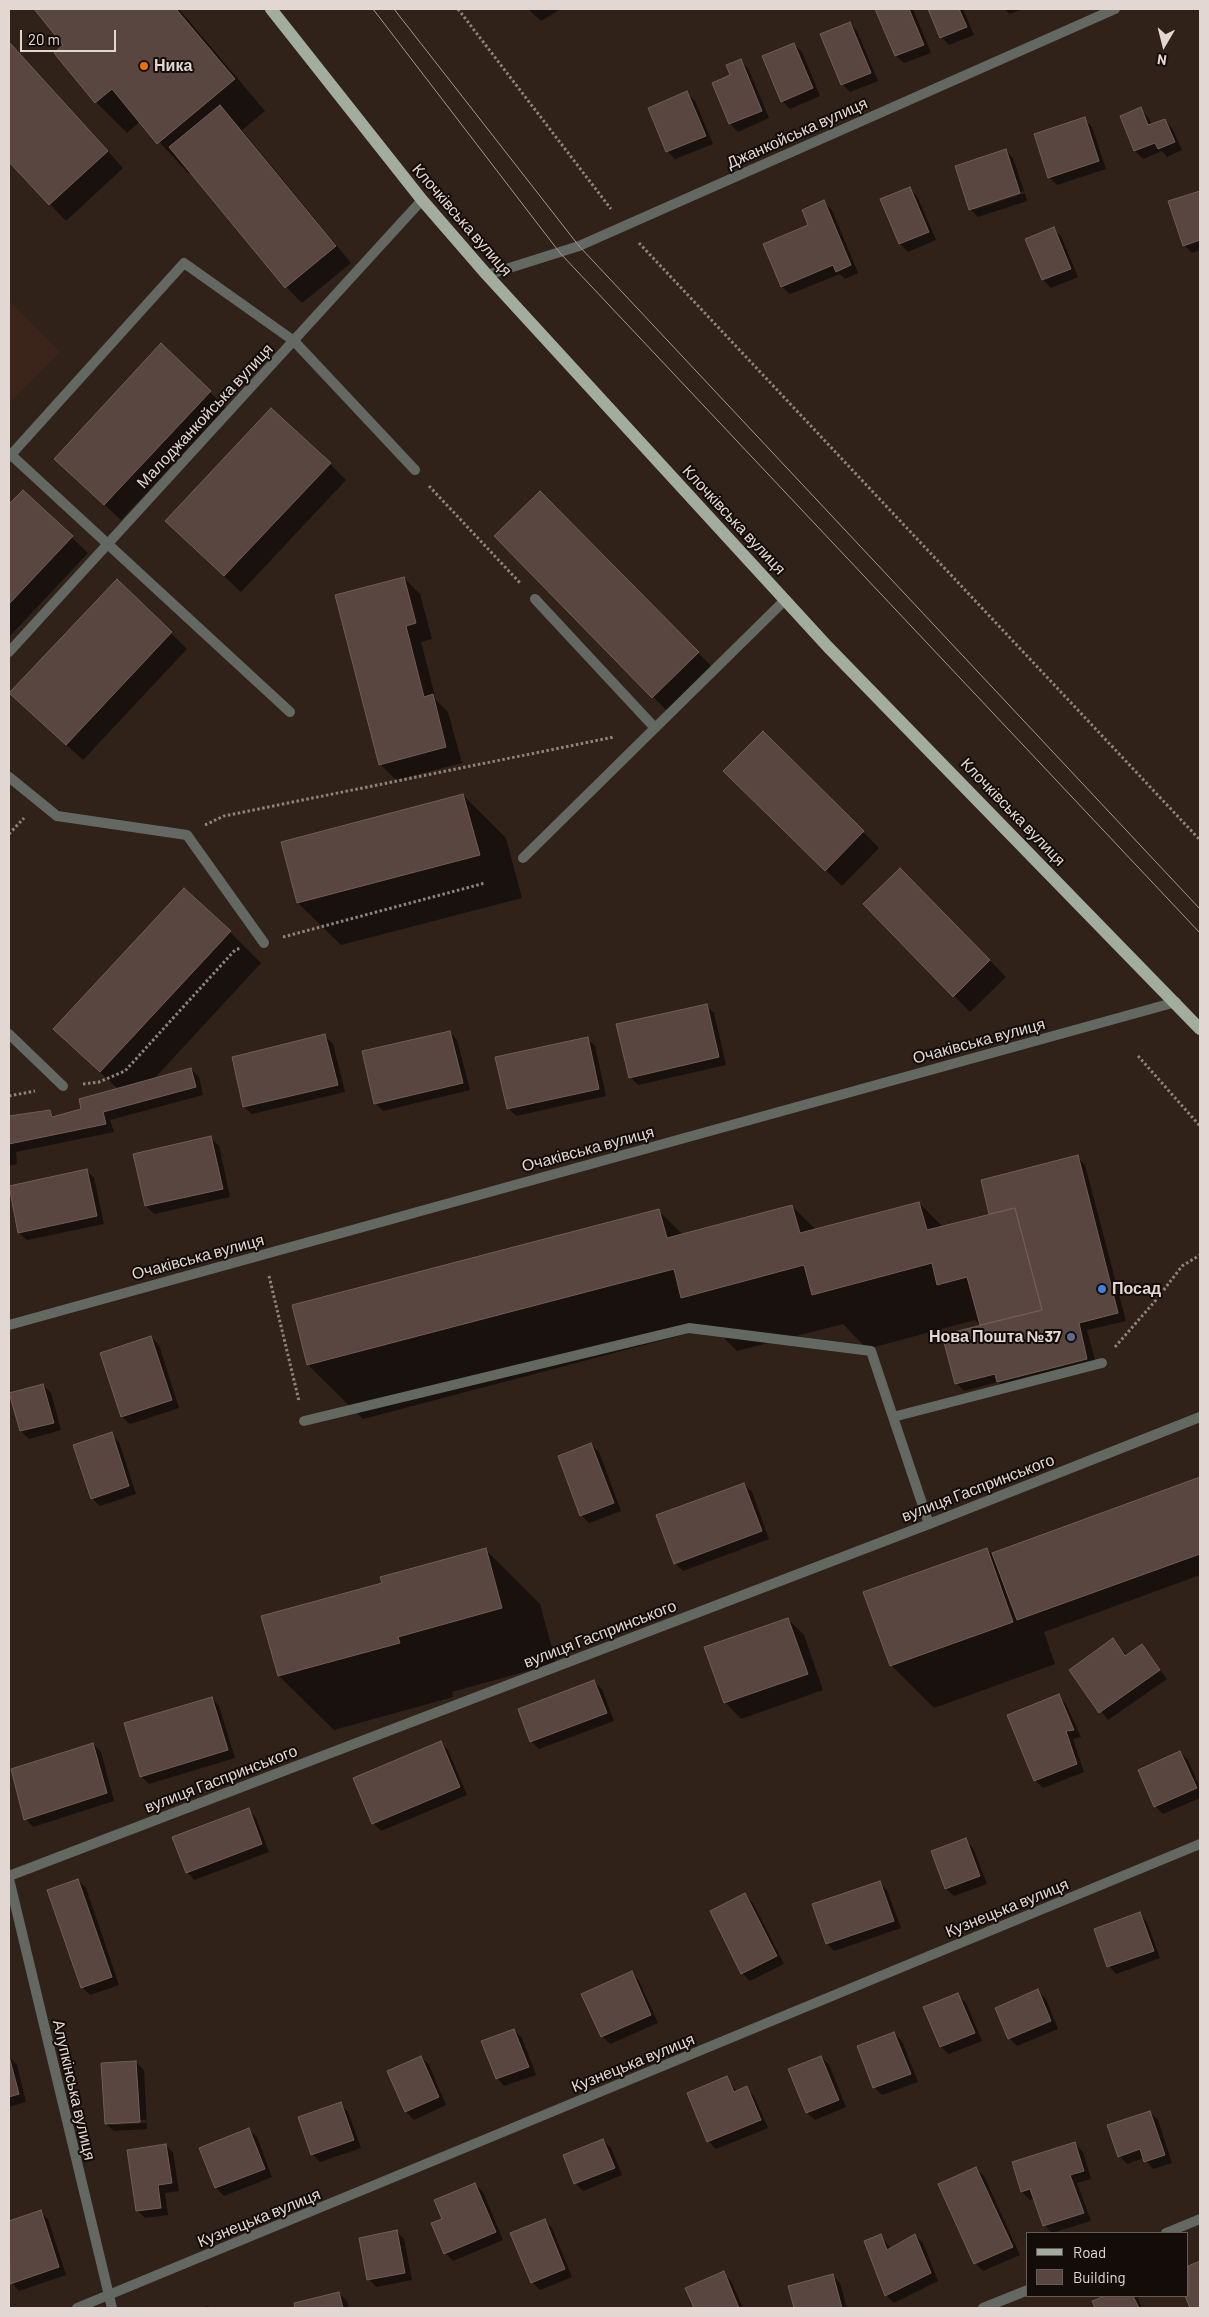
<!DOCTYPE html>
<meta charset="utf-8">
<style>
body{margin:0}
#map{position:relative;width:1209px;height:2317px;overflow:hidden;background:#302119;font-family:Barlow,sans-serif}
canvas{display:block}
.frame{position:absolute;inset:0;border:10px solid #e2d7d2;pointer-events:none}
.legend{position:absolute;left:1026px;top:2232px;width:162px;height:65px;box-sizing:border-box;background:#130c09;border:1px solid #665d59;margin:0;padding:6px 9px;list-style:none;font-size:15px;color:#e2d7d2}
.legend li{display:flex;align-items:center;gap:10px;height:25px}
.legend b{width:25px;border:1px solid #665d59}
.north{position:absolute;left:1139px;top:20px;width:50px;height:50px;-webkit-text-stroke:4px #130c09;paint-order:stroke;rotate:188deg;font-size:14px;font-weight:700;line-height:20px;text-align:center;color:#e2d7d2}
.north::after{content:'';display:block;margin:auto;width:18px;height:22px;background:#e2d7d2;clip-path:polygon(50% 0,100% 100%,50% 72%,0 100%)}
.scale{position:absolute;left:20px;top:30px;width:96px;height:22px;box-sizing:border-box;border:2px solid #e2d7d2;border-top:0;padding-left:6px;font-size:15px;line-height:18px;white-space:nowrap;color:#e2d7d2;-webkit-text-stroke:4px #130c09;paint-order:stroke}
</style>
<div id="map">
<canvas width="1209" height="2317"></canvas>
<div class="frame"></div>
<ul class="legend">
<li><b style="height:6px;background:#a2ad9f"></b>Road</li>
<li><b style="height:14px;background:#594640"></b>Building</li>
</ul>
<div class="north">N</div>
<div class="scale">20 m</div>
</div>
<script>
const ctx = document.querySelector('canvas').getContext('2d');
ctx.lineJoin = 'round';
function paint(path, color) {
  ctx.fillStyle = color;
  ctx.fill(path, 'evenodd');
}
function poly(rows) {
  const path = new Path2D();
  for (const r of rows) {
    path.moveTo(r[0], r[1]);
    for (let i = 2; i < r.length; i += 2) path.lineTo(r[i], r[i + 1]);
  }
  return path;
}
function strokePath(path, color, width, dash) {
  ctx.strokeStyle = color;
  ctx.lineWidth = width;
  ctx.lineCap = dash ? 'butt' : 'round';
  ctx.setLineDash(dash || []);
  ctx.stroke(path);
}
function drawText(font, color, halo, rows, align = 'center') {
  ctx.font = font + ' Barlow,sans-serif';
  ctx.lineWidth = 4;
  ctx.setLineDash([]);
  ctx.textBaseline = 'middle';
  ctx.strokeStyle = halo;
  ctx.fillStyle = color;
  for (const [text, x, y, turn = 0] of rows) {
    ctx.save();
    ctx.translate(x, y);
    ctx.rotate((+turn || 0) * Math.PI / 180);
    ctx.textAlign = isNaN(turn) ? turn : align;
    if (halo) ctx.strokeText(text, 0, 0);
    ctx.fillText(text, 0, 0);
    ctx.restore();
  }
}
paint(poly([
 [9,301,60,352,9,403]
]), '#3b251a');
paint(poly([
 [35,9,179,9,265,111,242,130,351,263,302,303,286,287,191,172,189,174,140,121,127,133,96,102,65,45],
 [528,9,561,9,541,21],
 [876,9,913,9,931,53,904,63,896,56],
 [930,9,963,9,974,35,949,45,941,37],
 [1004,9,1023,9,1010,14],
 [850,23,857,31,878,81,850,92,842,84],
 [9,42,123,168,66,221,9,160],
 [794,44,802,52,820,96,790,109,782,101],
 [740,61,748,68,769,118,738,132,730,124,713,83,732,76],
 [687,93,695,101,713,144,675,159,667,151],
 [1140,109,1148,117,1152,125,1164,120,1172,128,1182,150,1167,157,1162,151,1143,159,1135,151,1121,117],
 [1084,119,1092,127,1106,169,1057,185,1049,177],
 [1005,150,1013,158,1024,191,973,207,973,210,1025,193,1027,201,978,217,970,209],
 [909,188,917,196,936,240,908,252,900,244,881,200],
 [1200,192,1200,250,1192,253,1184,245,1170,202],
 [824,202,832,210,858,273,845,279,840,274,790,294,782,287,765,245,810,226],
 [1053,229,1061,236,1078,277,1051,288,1043,280,1026,240],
 [161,345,226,408,121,520,72,475],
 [330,464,346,480,241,592,166,521],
 [23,491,88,553,9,637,9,506],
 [540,493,714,669,669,713,496,536],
 [404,578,420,594,432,639,421,642,436,700,448,712,462,763,396,780,380,764],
 [171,633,187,649,83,760,27,709],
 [763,733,879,848,842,886,725,771],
 [463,795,506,838,522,898,341,945,298,903],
 [900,870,1006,977,970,1012,864,904],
 [230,932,261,963,153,1080,191,1069,199,1077,203,1095,110,1120,114,1132,16,1152,17,1164,9,1166,9,1119,49,1111,55,1117,82,1110,118,1089,55,1029],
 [706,1005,714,1013,726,1065,638,1085,630,1077],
 [450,1032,457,1040,470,1090,383,1111,375,1103],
 [325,1036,333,1044,345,1092,252,1114,244,1107],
 [587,1038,595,1046,606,1096,516,1116,508,1108],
 [211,1138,219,1146,230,1197,154,1214,146,1206],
 [1077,1157,1085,1165,1126,1321,1087,1330,1096,1364,1006,1389,998,1382,964,1391,956,1383,981,1326,975,1320,867,1349,843,1324,737,1351,713,1327,363,1419,308,1365,659,1211,683,1235,792,1206,816,1230,919,1203,943,1227,992,1215,991,1213],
 [86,1170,94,1178,104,1224,27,1240,19,1233,9,1188],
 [151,1337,159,1345,179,1408,130,1424,122,1417],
 [43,1385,51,1393,61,1430,29,1439,21,1431,11,1394],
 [111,1434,119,1442,136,1494,100,1506,92,1498],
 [591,1445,599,1452,621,1511,589,1523,581,1515],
 [1200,1479,1200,1575,1044,1632,1055,1664,934,1708,891,1665,987,1549,995,1558,994,1554],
 [744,1484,752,1492,769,1539,683,1571,675,1563],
 [485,1549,540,1604,556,1663,452,1692,453,1697,334,1730,279,1676,263,1617,383,1584],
 [788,1619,804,1635,823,1690,741,1719,725,1702],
 [1113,1640,1127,1656,1141,1646,1167,1679,1108,1720,1070,1670],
 [594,1682,602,1689,614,1721,539,1749,531,1741],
 [1059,1696,1066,1704,1081,1737,1073,1739,1084,1772,1043,1788,1035,1780],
 [212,1698,219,1706,235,1758,149,1784,141,1776],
 [440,1743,448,1750,467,1795,381,1831,373,1823],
 [93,1744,101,1752,114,1801,33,1827,26,1819],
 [1180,1752,1188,1760,1200,1788,1200,1798,1163,1814,1155,1806,1139,1770],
 [249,1810,256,1818,269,1852,194,1880,187,1872],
 [965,1840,973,1848,987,1884,954,1896,946,1889],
 [78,1880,86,1888,119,1985,90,1995,82,1987],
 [879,1882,887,1890,901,1928,834,1951,827,1944],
 [745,1895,753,1903,784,1964,750,1981,742,1973],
 [1140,1914,1147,1922,1160,1958,1116,1974,1109,1966],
 [632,1973,639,1981,658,2023,610,2044,602,2036],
 [1038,1991,1046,1999,1058,2029,1017,2046,1009,2038],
 [958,1995,966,2003,982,2041,949,2054,941,2047],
 [514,2030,522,2038,536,2075,504,2086,497,2078],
 [894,2033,902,2041,918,2082,882,2095,874,2087],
 [9,2057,17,2065,26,2102,9,2107],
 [421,2057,429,2065,446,2105,414,2120,406,2112,388,2072],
 [821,2057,829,2065,846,2107,815,2120,807,2113,790,2070],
 [136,2062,144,2070,147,2129,114,2131,106,2124],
 [146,2120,146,2123,111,2125,111,2122],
 [727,2078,737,2092,746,2088,754,2096,768,2128,716,2149,708,2141],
 [340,2104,348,2112,361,2148,320,2162,312,2154],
 [1150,2112,1158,2120,1172,2163,1153,2169,1144,2158,1127,2164,1119,2156],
 [249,2130,257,2137,272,2177,224,2196,216,2188,200,2149],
 [603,2140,611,2148,622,2175,583,2191,575,2183],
 [1075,2144,1083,2152,1091,2179,1077,2183,1091,2221,1052,2233,1044,2225,1035,2198,1030,2200,1022,2192,1013,2163],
 [166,2145,173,2153,179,2191,165,2193,168,2215,145,2218,137,2210],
 [976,2169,984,2176,1020,2255,983,2271,975,2263],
 [475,2184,483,2192,503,2240,453,2261,445,2253],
 [40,2212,48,2219,66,2275,19,2291,12,2283,9,2275,9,2222],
 [544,2221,552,2228,572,2277,540,2290,532,2282],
 [396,2231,404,2239,412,2280,376,2287,369,2279],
 [915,2235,923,2243,938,2281,894,2303,886,2295,881,2236,891,2249],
 [1200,2262,1200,2308,1191,2308,1186,2296,1188,2267],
 [723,2273,731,2281,743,2308,695,2308,687,2288],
 [832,2275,840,2283,847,2308,795,2308,789,2287],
 [339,2293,347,2301,349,2308,296,2308,295,2304],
 [1108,2296,1137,2296,1142,2308,1096,2308,1094,2302],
 [208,2306,211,2308,200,2308]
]), '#0007');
const building = poly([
 [34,9,176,9,235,79,157,144,112,89,95,103,54,53,63,45,34,9],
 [875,9,909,9,924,45,895,56,875,9],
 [928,9,959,9,967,27,940,38,928,9],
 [850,22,871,73,841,85,820,34,850,22],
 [9,42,108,151,49,205,9,162,9,42],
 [794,43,813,88,781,102,762,56,794,43],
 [741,59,762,111,729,124,712,83,730,75,726,65,741,59],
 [687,91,706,136,666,152,648,108,687,91],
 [220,105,336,246,285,288,169,147,220,105],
 [1141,107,1148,125,1165,119,1175,142,1158,149,1155,143,1134,151,1120,116,1141,107],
 [1085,117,1099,161,1048,178,1034,134,1085,117],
 [1006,149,1020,193,969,210,955,166,1006,149],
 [910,187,929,232,899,244,880,199,910,187],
 [1200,191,1200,240,1183,246,1168,201,1200,191],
 [824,200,851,265,836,272,833,265,781,287,763,244,808,225,802,210,824,200],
 [1054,227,1071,269,1042,280,1025,239,1054,227],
 [161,343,211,391,104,505,54,459,161,343],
 [271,408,331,463,224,576,165,521,271,408],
 [23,490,73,536,9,604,9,504,23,490],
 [540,491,699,652,652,698,494,536,540,491],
 [404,577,416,623,406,626,424,697,433,694,446,747,379,765,335,595,404,577],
 [117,579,172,632,66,745,9,693,117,579],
 [763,731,864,831,825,871,723,771,763,731],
 [463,794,480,855,297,903,281,842,463,794],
 [900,868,990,960,953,997,863,904,900,868],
 [184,888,231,931,100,1072,53,1029,184,888],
 [707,1004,719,1057,629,1078,616,1024,707,1004],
 [450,1031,463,1083,374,1104,362,1051,450,1031],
 [325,1034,338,1085,243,1107,232,1057,325,1034],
 [588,1037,599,1089,507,1109,495,1057,588,1037],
 [191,1068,196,1087,103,1112,106,1124,9,1144,9,1116,50,1110,52,1117,81,1109,79,1099,191,1068],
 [211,1136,223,1189,145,1206,133,1154,211,1136],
 [1078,1155,1118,1313,1079,1323,1087,1359,997,1382,995,1374,955,1384,942,1335,1042,1310,1015,1208,989,1214,981,1180,1078,1155],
 [87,1169,97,1216,18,1233,9,1186,87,1169],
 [919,1202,927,1230,1015,1208,1042,1310,980,1325,967,1277,937,1285,932,1263,812,1295,804,1265,681,1298,674,1269,307,1365,292,1305,659,1209,667,1238,792,1205,800,1233,919,1202],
 [151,1336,172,1400,121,1417,100,1353,151,1336],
 [43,1384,54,1423,20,1431,9,1393,43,1384],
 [112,1432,129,1486,91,1499,73,1445,112,1432],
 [591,1443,614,1503,580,1516,558,1456,591,1443],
 [1200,1477,1200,1554,1017,1620,992,1553,1200,1477],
 [744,1483,762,1531,674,1564,656,1515,744,1483],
 [486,1548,502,1608,398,1637,400,1643,278,1676,261,1616,382,1583,380,1577,486,1548],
 [987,1548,1013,1622,890,1666,863,1592,987,1548],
 [788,1618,808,1674,724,1703,704,1647,788,1618],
 [1113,1638,1125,1656,1142,1644,1160,1670,1099,1713,1069,1670,1113,1638],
 [594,1680,607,1713,530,1742,518,1709,594,1680],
 [1059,1694,1074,1730,1066,1731,1077,1764,1034,1781,1007,1715,1059,1694],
 [212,1697,228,1750,140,1777,124,1723,212,1697],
 [441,1741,460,1787,372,1824,353,1778,441,1741],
 [93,1743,107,1793,24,1820,11,1769,93,1743],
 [1180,1751,1197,1788,1154,1807,1138,1770,1180,1751],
 [249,1808,262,1844,186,1873,172,1837,249,1808],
 [966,1838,980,1876,945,1889,931,1851,966,1838],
 [78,1879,112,1977,81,1988,47,1890,78,1879],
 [880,1881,894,1921,826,1944,812,1904,880,1881],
 [745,1893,777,1956,741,1974,710,1911,745,1893],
 [1140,1912,1154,1951,1107,1967,1094,1929,1140,1912],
 [632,1971,651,2015,601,2037,581,1994,632,1971],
 [1038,1989,1051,2021,1008,2039,995,2008,1038,1989],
 [958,1993,975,2033,940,2047,923,2007,958,1993],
 [514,2029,529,2067,496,2079,481,2041,514,2029],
 [894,2032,911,2074,873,2088,857,2046,894,2032],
 [9,2056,19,2094,9,2097,9,2056],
 [421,2056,439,2097,405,2112,387,2071,421,2056],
 [821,2056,839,2100,806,2113,788,2069,821,2056],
 [136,2061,140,2122,105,2124,101,2063,136,2061],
 [727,2076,734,2092,747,2086,761,2120,707,2142,687,2093,727,2076],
 [341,2102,354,2140,311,2155,298,2117,341,2102],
 [1150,2111,1165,2155,1144,2162,1140,2149,1118,2157,1107,2125,1150,2111],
 [249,2128,265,2169,215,2188,199,2148,249,2128],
 [603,2139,615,2168,574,2184,563,2155,603,2139],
 [1075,2142,1084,2171,1070,2175,1084,2213,1043,2226,1030,2189,1021,2192,1012,2162,1075,2142],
 [166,2144,172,2183,158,2185,161,2208,136,2211,127,2150,166,2144],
 [976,2167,1013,2247,974,2264,938,2184,976,2167],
 [475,2183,496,2232,444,2254,431,2223,442,2219,434,2200,475,2183],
 [41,2210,59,2267,10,2284,9,2221,41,2210],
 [545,2219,565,2269,531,2283,510,2233,545,2219],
 [397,2230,405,2273,367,2280,359,2238,397,2230],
 [881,2234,887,2250,915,2234,931,2273,885,2296,864,2241,881,2234],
 [1200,2261,1200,2308,1190,2308,1185,2296,1188,2296,1188,2266,1200,2261],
 [724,2271,739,2308,694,2308,685,2288,724,2271],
 [833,2274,842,2308,794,2308,788,2286,833,2274],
 [339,2292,343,2308,295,2308,294,2303,339,2292],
 [1105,2296,1133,2296,1139,2308,1095,2308,1092,2301,1105,2296]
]);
paint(building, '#594640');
strokePath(building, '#715d56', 1);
strokePath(poly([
 [458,9,611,209],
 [639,243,1200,840],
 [429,486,521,584],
 [205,825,224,816,614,737],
 [9,834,24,818],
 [283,937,485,883],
 [1138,1056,1200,1126],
 [83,1084,99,1082,125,1071,235,950,241,948],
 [9,1096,35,1091],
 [269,1276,299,1401],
 [1115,1347,1156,1300,1182,1266,1200,1255]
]), '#90837c', 3, [2.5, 2.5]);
strokePath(poly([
 [9,453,290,712],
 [9,457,184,263,294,341,415,470],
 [535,599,655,728],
 [9,777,57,816,187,835,264,943],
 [523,858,785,600],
 [9,1034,63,1086],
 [893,1417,929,1524],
 [304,1421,689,1328,871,1351,893,1417,1102,1363]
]), '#636962', 10);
strokePath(poly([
 [487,275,579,246,1115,9],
 [9,652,422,200],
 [9,1325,1176,1002],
 [9,1876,929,1524,1200,1417],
 [9,1879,112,2308],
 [1166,2233,1200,2219],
 [77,2308,1200,1844],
 [983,2308,1028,2290]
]), '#636962', 10);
strokePath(poly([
 [271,9,422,200,487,275,828,647,1200,1029]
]), '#a2ad9f', 12);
strokePath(poly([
 [373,9,560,253,1200,933],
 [394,9,579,246,1200,909]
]), '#a49791', 1);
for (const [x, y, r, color] of [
 [144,66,5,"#e8710a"],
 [1102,1289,5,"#3f7fe0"],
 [1071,1337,5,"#5c6f8a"]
]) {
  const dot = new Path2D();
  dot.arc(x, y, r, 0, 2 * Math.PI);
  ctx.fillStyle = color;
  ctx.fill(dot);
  strokePath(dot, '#130c09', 2);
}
drawText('bold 16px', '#e2d7d2', '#130c09', [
 ["Ника",154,66],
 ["Посад",1112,1289],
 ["Нова Пошта №37",1061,1337,"right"]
], 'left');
drawText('16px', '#e2d7d2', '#130c09', [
 ["Джанкойська вулиця",797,133,-24],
 ["Клочківська вулиця",462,220,49],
 ["Малоджанкойська вулиця",205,416,-47],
 ["Клочківська вулиця",734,520,47],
 ["Клочківська вулиця",1013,812,46],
 ["Очаківська вулиця",979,1041,-15],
 ["Очаківська вулиця",588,1149,-15],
 ["Очаківська вулиця",198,1257,-15],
 ["вулиця Гаспринського",978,1488,-21],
 ["вулиця Гаспринського",600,1634,-21],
 ["вулиця Гаспринського",221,1779,-21],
 ["Кузнецька вулиця",1007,1908,-22],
 ["Кузнецька вулиця",633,2063,-22],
 ["Алупкінська вулиця",74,2090,77],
 ["Кузнецька вулиця",259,2218,-22]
]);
</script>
